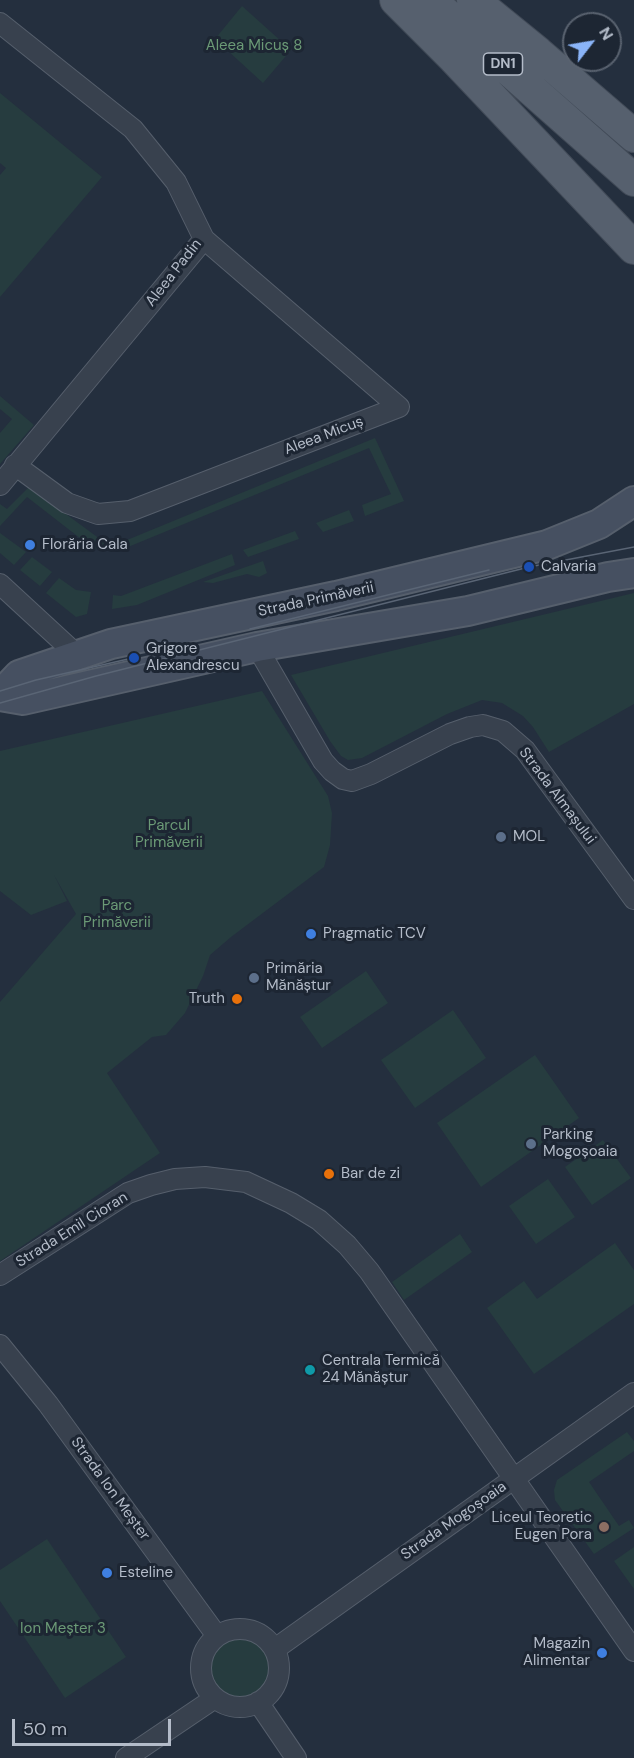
<!DOCTYPE html>
<meta charset="utf-8">
<style>
body{margin:0}
#map{position:relative;width:634px;height:1758px;overflow:hidden;background:#242f3e;font-family:"DM Sans",sans-serif}
canvas{display:block}
.north{position:absolute;left:562px;top:12px;width:60px;height:60px;box-sizing:border-box;background:#1d2633;border:2px solid #59626f;border-radius:50%;rotate:59deg;font-size:16px;font-weight:700;line-height:24px;text-align:center;color:#b4bcc9}
.north::after{content:'';display:block;margin:auto;width:21px;height:27px;background:#8ab4f8;clip-path:polygon(50% 0,100% 100%,50% 72%,0 100%)}
.scale{position:absolute;left:12px;top:1719px;width:159px;height:27px;box-sizing:border-box;border:3px solid #b4bcc9;border-top:0;padding-left:8px;font-size:18px;line-height:21px;white-space:nowrap;color:#b4bcc9;-webkit-text-stroke:4px #1d2633;paint-order:stroke}
</style>
<div id="map">
<canvas width="634" height="1758"></canvas>
<div class="north">N</div>
<div class="scale">50 m</div>
</div>
<script>
const ctx = document.querySelector('canvas').getContext('2d');
ctx.lineJoin = 'round';
function paint(path, color) {
  ctx.fillStyle = color;
  ctx.fill(path, 'evenodd');
}
function poly(rows) {
  const path = new Path2D();
  for (const r of rows) {
    if (r.length === 3) {
      path.moveTo(r[0] + r[2], r[1]);
      path.arc(r[0], r[1], r[2], 0, 2 * Math.PI);
      continue;
    }
    path.moveTo(r[0], r[1]);
    for (let i = 2; i < r.length; i += 2) path.lineTo(r[i], r[i + 1]);
  }
  return path;
}
function strokePath(path, color, width, dash) {
  ctx.strokeStyle = color;
  ctx.lineWidth = width;
  ctx.lineCap = dash ? 'butt' : 'round';
  ctx.setLineDash(dash || []);
  ctx.stroke(path);
}
function drawText(font, color, halo, rows, align = 'center') {
  ctx.font = font + ' "DM Sans",sans-serif';
  ctx.lineWidth = 6;
  ctx.setLineDash([]);
  ctx.textBaseline = 'middle';
  ctx.strokeStyle = halo;
  ctx.fillStyle = color;
  for (const [text, x, y, turn = 0] of rows) {
    ctx.save();
    ctx.translate(x, y);
    ctx.rotate((+turn || 0) * Math.PI / 180);
    ctx.textAlign = isNaN(turn) ? turn : align;
    if (halo) ctx.strokeText(text, 0, 0);
    ctx.fillText(text, 0, 0);
    ctx.restore();
  }
}
paint(poly([
 [242,6,291,50,263,83,215,39],
 [0,93,102,177,0,297,0,175,6,168,0,163],
 [0,396,34,425,0,464,0,433,12,419,0,409],
 [375,438,404,501,365,516,362,505,391,494,369,448,128,547,94,549,27,497,0,526,0,504,7,509,29,487,100,539,127,540],
 [349,510,354,521,323,532,316,523],
 [295,531,299,539,248,557,243,550],
 [0,533,26,552,14,565,0,553],
 [232,554,235,565,137,605,112,609,113,595,121,596],
 [32,557,52,572,40,586,20,570],
 [263,561,267,573,259,577,247,574,213,583,203,582],
 [59,578,76,590,91,592,87,614,76,617,46,593],
 [634,593,634,704,549,752,533,727,523,716,502,703,482,700,447,714,362,758,348,760,341,756,330,741,291,675],
 [262,691,328,796,332,813,330,845,324,867,231,937,210,955,203,976,185,1013,166,1035,152,1037,107,1073,160,1153,0,1261,0,1002,76,914,54,875,67,901,31,915,0,891,0,751],
 [366,971,388,1003,322,1048,300,1017],
 [453,1010,486,1058,415,1108,381,1060],
 [535,1055,579,1118,481,1187,437,1123],
 [603,1140,631,1178,592,1205,565,1167],
 [548,1179,575,1217,536,1244,509,1206],
 [460,1234,472,1252,404,1300,392,1282],
 [615,1243,634,1270,634,1304,534,1374,487,1308,524,1281,537,1299],
 [627,1432,634,1441,634,1451,589,1482,619,1526,629,1520,634,1528,594,1554,555,1500,554,1490,557,1480],
 [47,1539,126,1657,65,1698,0,1601,0,1570],
 [634,1547,634,1589,614,1561],
 [239,1665,32]
]), '#263c3f');
const minor = poly([
 [0,23,133,129,176,182,204,239,399,407,130,511,98,514,67,503,15,465],
 [0,485,204,239],
 [0,584,77,655],
 [257,647,323,761,332,771,343,779,352,781,371,774,450,734,470,727,483,725,503,731,525,750,634,899],
 [0,1275,128,1193,151,1185,175,1179,205,1177,246,1182,291,1203,319,1220,347,1245,369,1271,634,1651],
 [0,1345,48,1404,217,1636],
 [240,1668,39],
 [275,1649,634,1393],
 [258,1702,296,1758],
 [126,1758,215,1698]
]);
const secondary = poly([
 [0,695,19,675,111,644,336,596,547,545,599,524,634,501],
 [0,696,23,700,257,647,468,611,608,577,634,573]
]);
const primary = poly([
 [396,0,454,58,634,248],
 [430,0,634,180],
 [473,0,538,53,634,136]
]);
strokePath(minor, '#565f6c', 22);
strokePath(secondary, '#565f6c', 32);
strokePath(primary, '#414a57', 34);
strokePath(minor, '#38414e', 20);
strokePath(secondary, '#465061', 28);
strokePath(primary, '#56606e', 32);
strokePath(poly([
 [250,629,489,570],
 [0,691,36,680,137,657],
 [0,703,96,676,529,567,634,547]
]), '#5a6575', 1.5);
for (const [x, y, r, color] of [
 [30,545,6,"#3f7fe0"],
 [529,567,6,"#1a4fb4"],
 [134,658,6,"#1a4fb4"],
 [501,837,6,"#5c6f8a"],
 [311,934,6,"#3f7fe0"],
 [254,978,6,"#5c6f8a"],
 [237,999,6,"#e8710a"],
 [531,1144,6,"#5c6f8a"],
 [329,1174,6,"#e8710a"],
 [310,1370,6,"#0f9aa8"],
 [604,1527,6,"#8d6e63"],
 [107,1573,6,"#3f7fe0"],
 [602,1653,6,"#3f7fe0"]
]) {
  const dot = new Path2D();
  dot.arc(x, y, r, 0, 2 * Math.PI);
  ctx.fillStyle = color;
  ctx.fill(dot);
  strokePath(dot, '#1d2633', 2);
}
for (const [x, y, w] of [
 [503,64,39]
]) {
  const box = new Path2D();
  box.roundRect(x - w / 2, y - 11, w, 22, 4.5);
  ctx.fillStyle = '#1d2633';
  ctx.fill(box);
  strokePath(box, '#b4bcc9', 1.5);
}
drawText('bold 14px', '#b4bcc9', null, [
 ["DN1",503,64]
]);
drawText('15px', '#6b9a76', '#1d2633', [
 ["Aleea Micuș 8",254,46],
 ["Parcul",169,826],
 ["Primăverii",169,843],
 ["Parc",117,906],
 ["Primăverii",117,923],
 ["Ion Meșter 3",63,1629]
]);
drawText('15px', '#b4bcc9', '#1d2633', [
 ["Aleea Padin",174,273,-52],
 ["Aleea Micuș",324,436,-21],
 ["Strada Primăverii",316,600,-12],
 ["Strada Almașului",557,796,53],
 ["Strada Emil Cioran",72,1230,-32],
 ["Strada Ion Meșter",110,1489,54],
 ["Strada Mogoșoaia",454,1521,-35]
]);
drawText('15px', '#b4bcc9', '#1d2633', [
 ["Florăria Cala",42,545],
 ["Calvaria",541,567],
 ["Grigore",146,649],
 ["Alexandrescu",146,666],
 ["MOL",513,837],
 ["Pragmatic TCV",323,934],
 ["Primăria",266,969],
 ["Mănăștur",266,986],
 ["Truth",225,999,"right"],
 ["Parking",543,1135],
 ["Mogoșoaia",543,1152],
 ["Bar de zi",341,1174],
 ["Centrala Termică",322,1361],
 ["24 Mănăștur",322,1378],
 ["Liceul Teoretic",592,1518,"right"],
 ["Eugen Pora",592,1535,"right"],
 ["Esteline",119,1573],
 ["Magazin",590,1644,"right"],
 ["Alimentar",590,1661,"right"]
], 'left');
</script>
